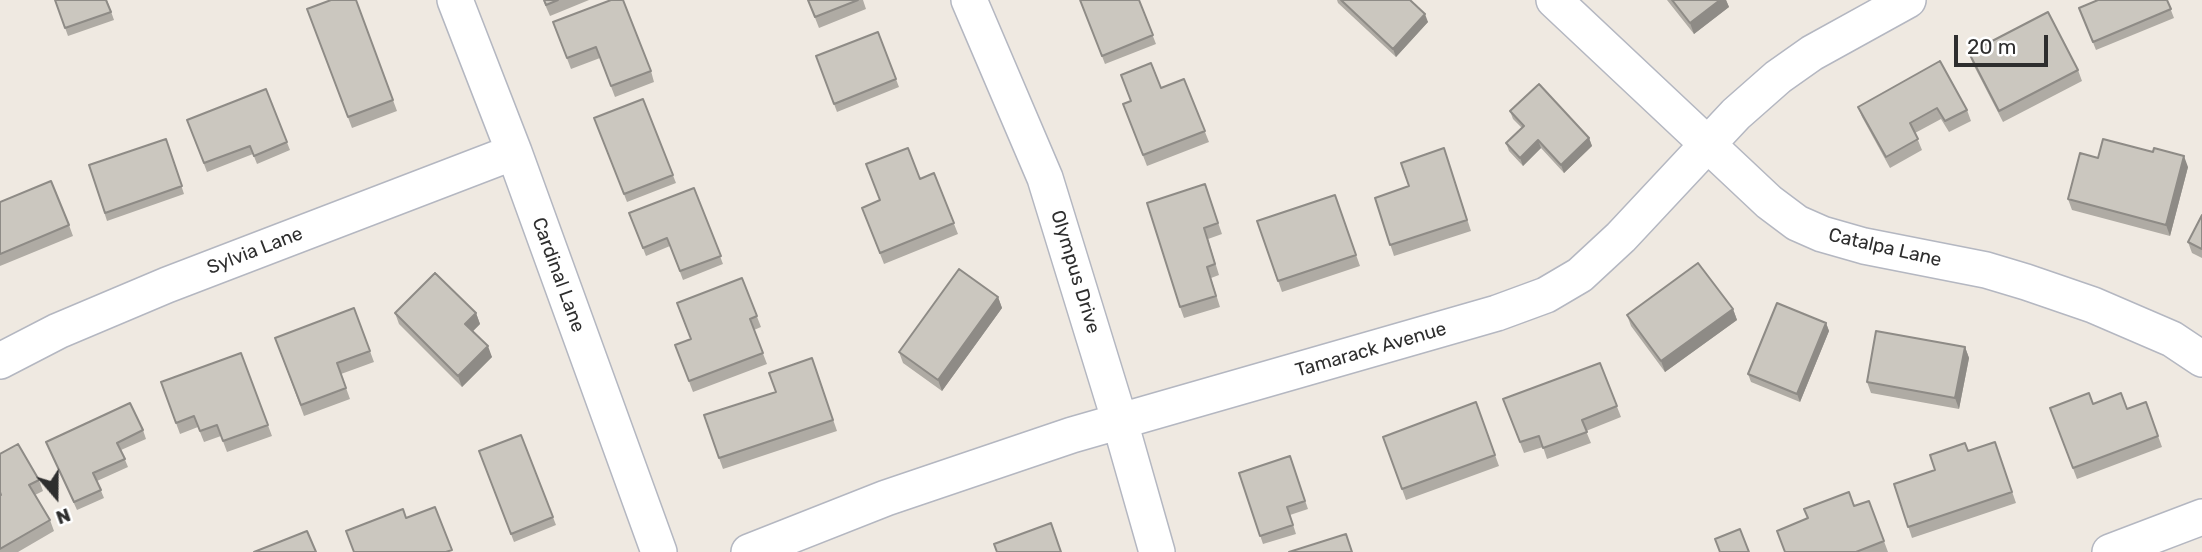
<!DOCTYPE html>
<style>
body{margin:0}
#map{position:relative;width:2202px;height:552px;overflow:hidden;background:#efe9e1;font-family:Rubik,sans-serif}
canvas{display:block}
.north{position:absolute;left:21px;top:461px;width:70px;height:70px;-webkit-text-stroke:5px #fff;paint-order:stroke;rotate:160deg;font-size:19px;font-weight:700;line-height:28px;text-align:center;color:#2e2e2e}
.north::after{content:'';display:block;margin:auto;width:24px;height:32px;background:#2e2e2e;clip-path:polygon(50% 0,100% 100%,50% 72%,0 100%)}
.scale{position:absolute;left:1954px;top:35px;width:94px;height:32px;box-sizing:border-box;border:4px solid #2e2e2e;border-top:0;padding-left:9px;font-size:21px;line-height:24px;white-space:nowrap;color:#2e2e2e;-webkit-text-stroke:5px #fff;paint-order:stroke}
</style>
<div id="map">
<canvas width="2202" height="552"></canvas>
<div class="north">N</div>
<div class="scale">20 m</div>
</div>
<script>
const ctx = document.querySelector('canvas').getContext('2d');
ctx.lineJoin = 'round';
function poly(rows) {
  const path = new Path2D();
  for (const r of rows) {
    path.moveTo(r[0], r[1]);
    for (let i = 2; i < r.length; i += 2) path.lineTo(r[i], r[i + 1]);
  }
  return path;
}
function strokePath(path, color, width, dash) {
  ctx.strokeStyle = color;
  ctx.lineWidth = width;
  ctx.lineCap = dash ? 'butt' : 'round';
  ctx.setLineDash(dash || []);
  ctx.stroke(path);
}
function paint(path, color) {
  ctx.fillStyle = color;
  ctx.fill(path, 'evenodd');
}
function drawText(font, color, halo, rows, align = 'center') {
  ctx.font = font + ' Rubik,sans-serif';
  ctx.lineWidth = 5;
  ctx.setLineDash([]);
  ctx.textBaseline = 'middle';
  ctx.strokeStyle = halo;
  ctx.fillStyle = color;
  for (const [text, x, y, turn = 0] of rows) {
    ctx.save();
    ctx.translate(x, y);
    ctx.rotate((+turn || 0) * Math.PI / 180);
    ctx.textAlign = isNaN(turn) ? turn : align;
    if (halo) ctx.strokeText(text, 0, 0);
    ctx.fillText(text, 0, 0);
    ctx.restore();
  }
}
const minor = poly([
 [455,0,514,152,659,552],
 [969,0,1045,178,1120,422,1157,552],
 [1554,0,1769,202,1797,223,1822,234,1864,246,1986,270,2026,282,2093,305,2172,339,2202,359],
 [0,361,58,331,167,285,514,152],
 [749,552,886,498,1072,435,1497,313,1546,295,1580,275,1621,237,1736,114,1778,77,1812,53,1908,0],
 [2110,552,2202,517]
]);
strokePath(minor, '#b4b7c1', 38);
strokePath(minor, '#fff', 35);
paint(poly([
 [55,0,107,0,114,20,68,36],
 [356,0,397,111,352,128,307,9],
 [543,0,589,0,550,16],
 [808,0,863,0,866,9,819,28],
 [1080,0,1139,0,1156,44,1105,64],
 [1337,0,1410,0,1428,22,1396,57,1338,3],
 [1667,0,1726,0,1729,7,1694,34],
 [2167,0,2174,18,2096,50,2079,8],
 [553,22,651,71,654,82,615,97,600,58,571,69],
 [878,32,899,87,837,112,816,56],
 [1969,53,2078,70,2082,81,2003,122,1973,64],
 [1940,61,1967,110,1971,121,1949,132,1941,119,1915,133,1922,150,1890,168,1862,117,1858,107],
 [1184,79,1209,142,1147,166,1123,104],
 [266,89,290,150,257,164,253,154,207,172,187,120],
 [643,99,676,183,627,202,594,118],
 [1510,111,1589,138,1592,146,1564,173,1541,148,1523,166,1509,151,1506,143,1522,128,1513,119],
 [166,139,184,194,107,221,89,165],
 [1444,148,1471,231,1394,256,1375,198,1409,186],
 [2098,158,2188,167,2170,236,2072,210,2068,199],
 [934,173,958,234,884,264,862,208,880,201,920,179],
 [1205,184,1222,234,1208,239,1219,275,1211,278,1220,307,1184,318,1180,307],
 [694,188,723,264,683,280,670,246,646,256,629,213],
 [1335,195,1360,266,1282,292,1257,221],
 [0,202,69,225,73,236,0,266],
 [2202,215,2202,258,2192,253,2188,242],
 [742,278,761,327,754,330,767,364,693,392,675,345,691,339],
 [998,297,1002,308,942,391,903,363,899,352],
 [354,308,374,362,341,374,350,399,304,416,275,338],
 [1733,309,1737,320,1665,372,1631,326,1627,315],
 [395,313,476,313,480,324,473,331,492,357,462,387,399,324],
 [1826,323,1829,331,1800,402,1751,382,1748,374],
 [1965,347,1969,358,1959,409,1871,393,1867,382],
 [241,353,272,436,227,452,221,436,204,442,198,427,180,434,161,382],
 [812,358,837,431,723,469,719,458,776,392],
 [1600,363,1621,417,1586,431,1591,443,1547,459,1543,447,1524,453,1503,399],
 [1476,402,1499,466,1406,500,1383,437],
 [2146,402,2162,447,2077,479,2050,408,2093,404,2127,409],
 [143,430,146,439,121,450,128,467,97,481,104,498,77,510,46,442],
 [521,435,556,525,514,542,479,451],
 [1995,442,2016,503,1912,538,1894,484,1935,470,1968,451],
 [0,454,39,480,43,491,35,495,50,520,54,531,18,552,0,552],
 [1290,456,1308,509,1290,515,1296,534,1263,544,1239,473],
 [1869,501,1888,552,1785,552,1854,506]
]), '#afaba4');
paint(poly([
 [1720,0,1726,0,1729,7,1694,34,1690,23],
 [1425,14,1428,22,1396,57,1393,49],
 [1589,138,1592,146,1564,173,1561,165],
 [1538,140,1541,148,1523,166,1520,158],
 [2184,156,2188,167,2170,236,2166,225],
 [998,297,1002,308,942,391,938,380],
 [1733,309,1737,320,1665,372,1661,361],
 [476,313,480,324,469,335,465,324],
 [1826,323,1829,331,1800,402,1797,394],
 [488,346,492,357,462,387,458,376],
 [1965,347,1969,358,1959,409,1955,398]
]), '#8e8b86');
const building = poly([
 [55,0,106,0,111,12,65,28,55,0],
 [331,0,356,0,393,100,348,117,307,9,331,0],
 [544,0,558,0,546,5,544,0],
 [611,0,623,0,651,71,611,86,596,47,567,58,553,22,611,0],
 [808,0,858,0,815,17,808,0],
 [1080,0,1139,0,1153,35,1102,56,1080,0],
 [1341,0,1410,0,1425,14,1393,49,1341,0],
 [1672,0,1720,0,1690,23,1672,0],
 [2098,0,2167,0,2171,9,2093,42,2079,8,2098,0],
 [2048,12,2078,70,1999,111,1969,53,2048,12],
 [878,32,896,79,834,104,816,56,878,32],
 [1940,61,1967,110,1945,121,1937,108,1910,123,1918,139,1886,157,1858,107,1940,61],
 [1151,63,1161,88,1184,79,1205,131,1143,155,1123,104,1131,101,1121,75,1151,63],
 [1539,84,1589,138,1561,165,1538,140,1520,158,1506,143,1524,126,1510,111,1539,84],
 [266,89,287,142,254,156,250,146,204,163,187,120,266,89],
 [643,99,673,175,624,194,594,118,643,99],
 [166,139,182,186,105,213,89,165,166,139],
 [2103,139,2153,152,2154,148,2184,156,2166,225,2068,199,2080,153,2098,158,2103,139],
 [908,148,920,179,934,173,954,223,880,253,862,208,880,200,866,164,908,148],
 [1444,148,1467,220,1390,245,1375,198,1409,186,1401,163,1444,148],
 [51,181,69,225,0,254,0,202,51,181],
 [1205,184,1218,223,1204,228,1215,264,1207,267,1216,296,1180,307,1147,203,1205,184],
 [694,188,721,256,680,271,667,238,643,248,629,213,694,188],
 [1335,195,1356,255,1278,281,1257,221,1335,195],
 [2202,215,2202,249,2188,242,2202,215],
 [1698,263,1733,309,1661,361,1627,315,1698,263],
 [959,269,998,297,938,380,899,352,959,269],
 [435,273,476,313,465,324,488,346,458,376,395,313,435,273],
 [742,278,757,316,750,319,763,353,689,381,675,345,691,339,677,303,742,278],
 [1777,303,1826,323,1797,394,1748,374,1777,303],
 [354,308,370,351,337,363,346,388,301,405,275,338,354,308],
 [1876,331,1965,347,1955,398,1867,382,1876,331],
 [241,353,268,425,223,441,217,425,200,431,194,416,176,423,161,382,241,353],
 [812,358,833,420,719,458,704,415,776,392,769,373,812,358],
 [1600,363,1617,406,1582,420,1587,432,1543,448,1539,436,1520,442,1503,399,1600,363],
 [2089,393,2093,404,2121,393,2127,409,2146,402,2158,436,2073,468,2050,408,2089,393],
 [1476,402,1495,455,1402,489,1383,437,1476,402],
 [130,403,143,430,117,443,125,459,93,473,101,490,74,502,46,442,130,403],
 [521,435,553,517,511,534,479,451,521,435],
 [1995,442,2012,492,1908,527,1894,484,1935,470,1930,455,1965,443,1968,451,1995,442],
 [18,444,39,480,29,485,50,520,0,549,0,495,1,495,0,492,0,454,18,444],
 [1290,456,1305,501,1287,507,1293,525,1260,536,1239,473,1290,456],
 [1849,492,1854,506,1869,501,1884,541,1856,552,1785,552,1777,531,1808,518,1804,509,1849,492],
 [435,507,452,550,446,552,354,552,346,531,403,509,406,518,435,507],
 [1051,523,1061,552,997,552,994,544,1051,523],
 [1740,529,1749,552,1720,552,1715,539,1740,529],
 [307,531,316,552,254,552,307,531],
 [1346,534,1352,552,1289,552,1346,534]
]);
paint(building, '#cbc7bf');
strokePath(building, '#8e8b86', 2);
drawText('19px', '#2e2e2e', '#fff', [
 ["Catalpa Lane",1885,248,13],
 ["Sylvia Lane",255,251,-21],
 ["Olympus Drive",1075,272,73],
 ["Cardinal Lane",558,275,70],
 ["Tamarack Avenue",1371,350,-16]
]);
</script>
